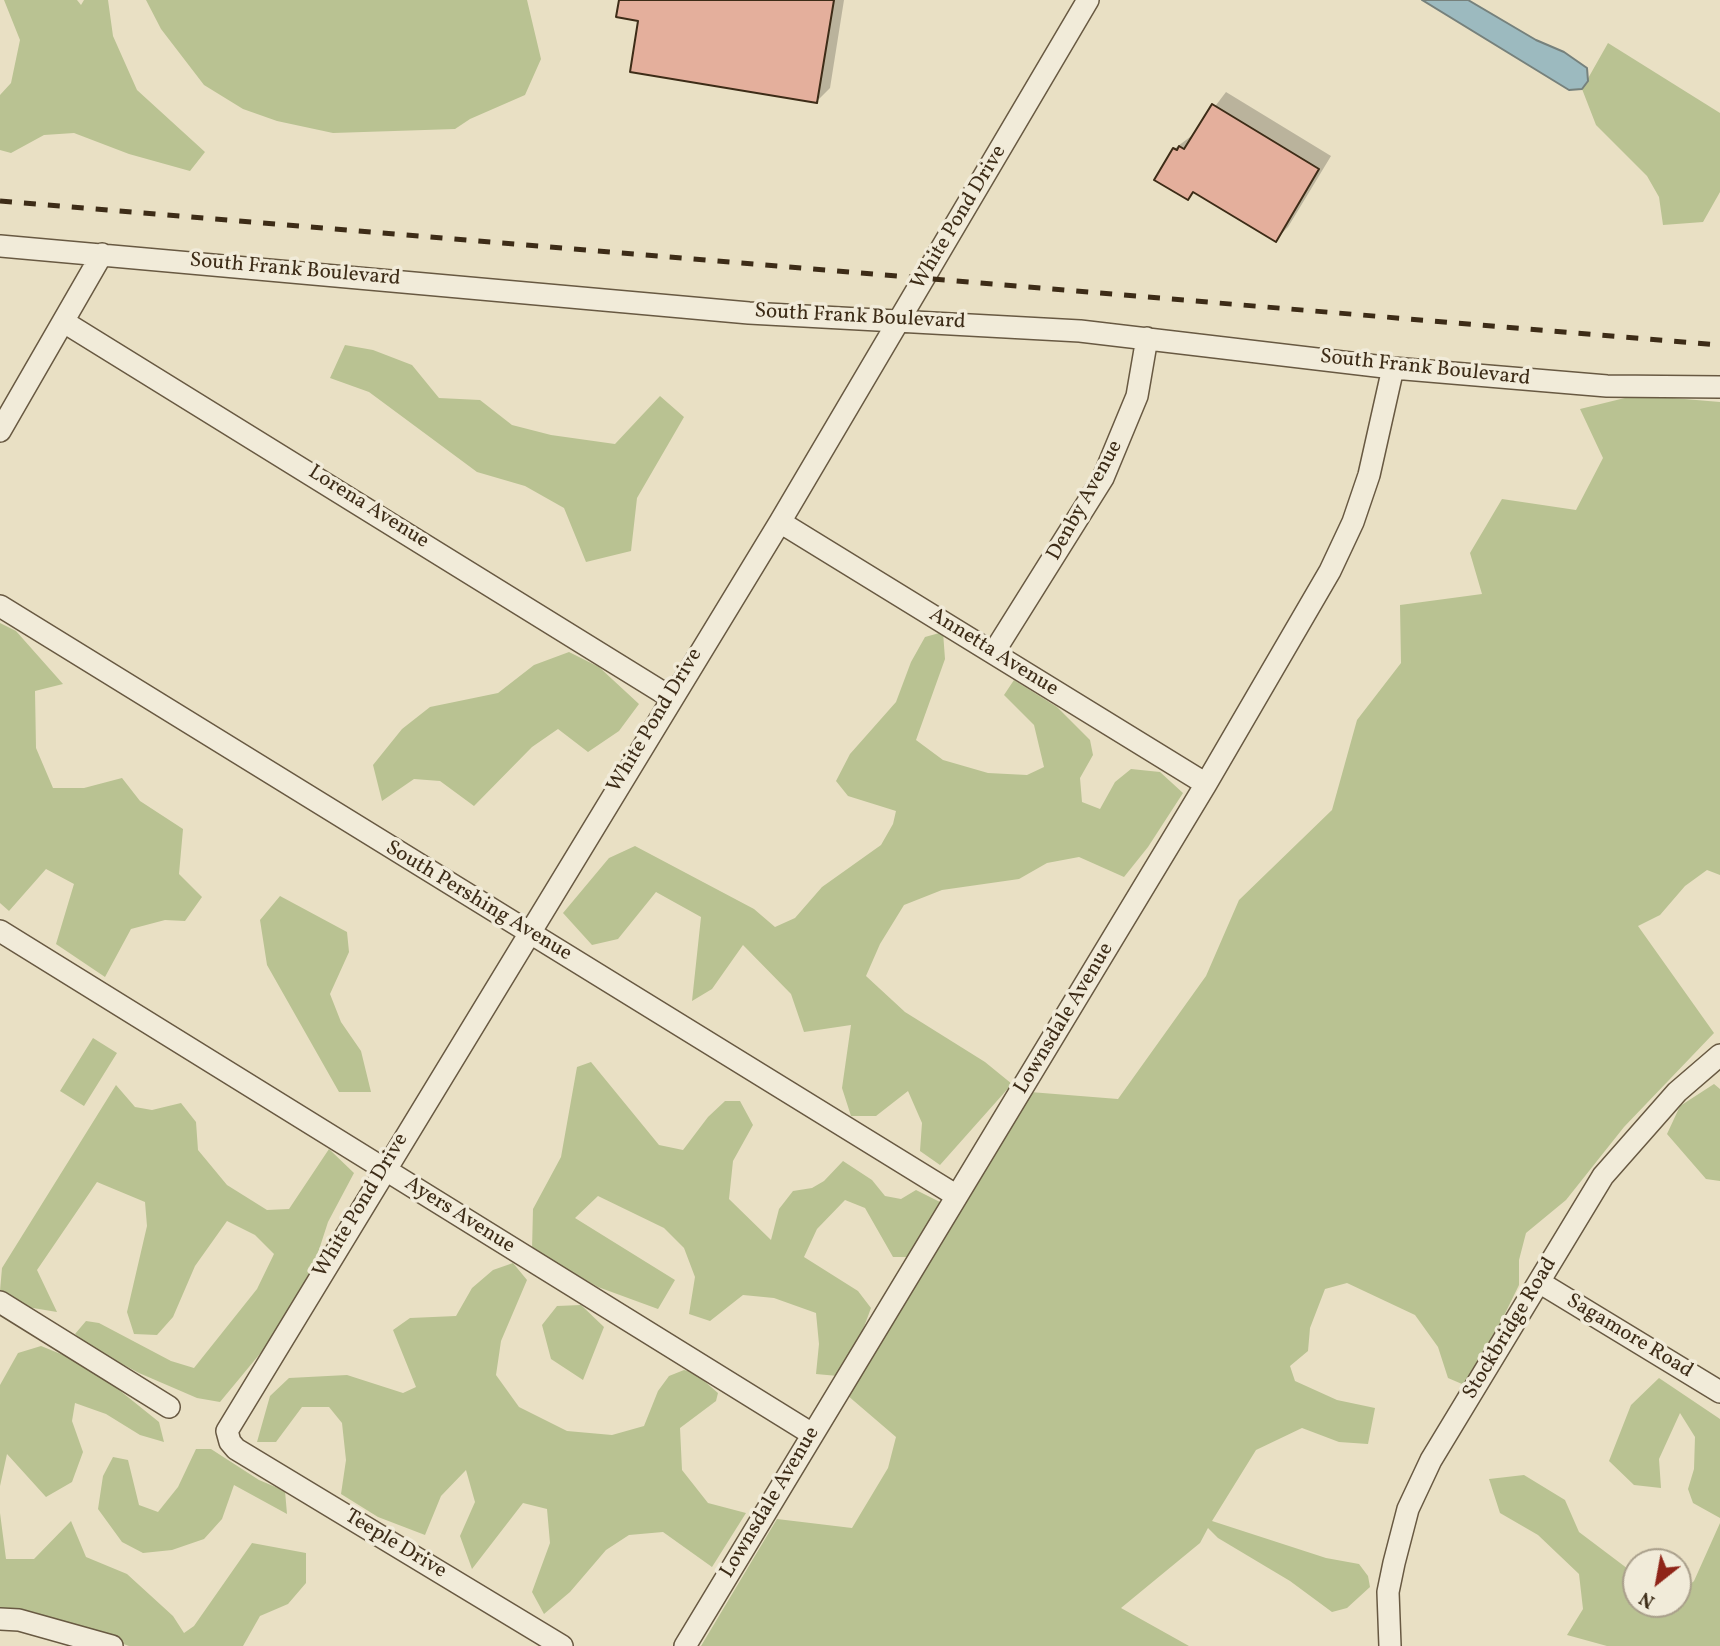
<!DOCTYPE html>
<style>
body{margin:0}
#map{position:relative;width:1720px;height:1646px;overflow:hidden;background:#e9e0c4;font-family:Vollkorn,serif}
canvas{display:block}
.north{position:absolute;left:1622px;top:1548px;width:70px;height:70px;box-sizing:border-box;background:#f1ebd9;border:2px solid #a99f8b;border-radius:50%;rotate:211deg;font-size:19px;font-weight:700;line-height:28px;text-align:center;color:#3d2c17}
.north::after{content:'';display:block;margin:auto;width:24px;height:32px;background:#8f2418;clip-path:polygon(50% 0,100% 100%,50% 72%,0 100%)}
</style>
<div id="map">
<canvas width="1720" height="1646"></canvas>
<div class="north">N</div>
</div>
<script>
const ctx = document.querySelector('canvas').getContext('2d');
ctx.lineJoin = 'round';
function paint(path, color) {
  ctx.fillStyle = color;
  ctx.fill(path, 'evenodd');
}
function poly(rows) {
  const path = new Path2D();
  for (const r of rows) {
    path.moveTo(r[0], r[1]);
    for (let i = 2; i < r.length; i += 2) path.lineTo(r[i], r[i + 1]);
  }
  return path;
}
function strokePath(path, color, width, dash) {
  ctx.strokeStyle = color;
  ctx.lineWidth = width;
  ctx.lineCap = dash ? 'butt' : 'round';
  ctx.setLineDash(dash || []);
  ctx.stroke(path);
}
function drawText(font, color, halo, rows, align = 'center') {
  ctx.font = font + ' Vollkorn,serif';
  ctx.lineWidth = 7;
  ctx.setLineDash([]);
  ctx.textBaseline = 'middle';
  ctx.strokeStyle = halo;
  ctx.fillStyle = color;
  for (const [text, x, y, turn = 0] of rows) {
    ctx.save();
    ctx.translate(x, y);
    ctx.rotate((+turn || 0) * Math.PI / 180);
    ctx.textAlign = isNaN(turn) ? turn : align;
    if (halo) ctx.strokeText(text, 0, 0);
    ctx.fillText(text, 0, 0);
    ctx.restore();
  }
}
paint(poly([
 [4,0,77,0,81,5,84,0,108,0,113,36,137,90,205,152,190,171,129,154,74,133,44,135,11,153,0,150,0,95,11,83,20,40],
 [146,0,527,0,541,59,525,95,470,119,455,129,333,133,277,121,243,109,204,85,161,29],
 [1608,43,1720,113,1720,192,1703,222,1663,225,1659,197,1647,176,1596,125,1582,89],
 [345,345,373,350,412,365,439,398,480,400,512,425,551,435,615,444,660,396,684,417,637,498,631,551,586,562,564,508,525,486,477,472,369,392,330,378],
 [1637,395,1720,402,1720,875,1707,870,1685,886,1660,915,1638,926,1714,1033,1624,1127,1566,1200,1526,1233,1519,1260,1519,1285,1469,1387,1448,1378,1438,1347,1415,1315,1347,1283,1325,1289,1310,1328,1308,1351,1290,1366,1295,1381,1337,1400,1375,1408,1368,1444,1339,1442,1302,1428,1256,1450,1212,1521,1326,1558,1359,1564,1368,1576,1370,1587,1347,1608,1332,1612,1290,1581,1218,1538,1208,1528,1200,1543,1121,1608,1189,1646,701,1646,777,1519,852,1528,888,1468,896,1437,847,1395,1030,1092,1118,1099,1206,976,1239,900,1332,810,1357,720,1401,663,1400,605,1482,594,1470,553,1502,499,1576,510,1603,458,1580,409],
 [0,623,16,631,63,684,35,691,36,748,53,788,84,788,122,778,140,801,183,829,179,874,202,897,185,921,165,920,131,929,105,977,56,944,74,884,46,869,9,911,0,903],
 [943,632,945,659,916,740,943,760,988,773,1027,775,1044,767,1034,725,1004,695,1014,680,1057,707,1090,740,1093,755,1080,778,1082,802,1100,809,1115,782,1131,769,1160,772,1183,793,1148,847,1124,877,1079,857,1047,863,1019,879,942,890,904,905,880,944,866,976,905,1012,985,1062,1012,1084,940,1165,920,1151,922,1123,908,1091,876,1116,851,1116,842,1088,851,1025,804,1032,791,994,743,945,712,989,692,1001,701,917,656,892,618,939,592,945,563,913,609,858,635,846,754,909,775,927,795,918,822,887,881,845,893,824,896,811,848,796,836,781,850,754,896,702,911,662,925,637],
 [569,652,599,667,639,704,619,731,588,752,558,729,532,747,474,806,440,781,414,779,382,801,373,765,402,729,430,707,498,693,534,665],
 [280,896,347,932,349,952,330,994,341,1022,361,1051,371,1092,339,1092,267,965,260,920],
 [93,1038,117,1053,84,1106,60,1091],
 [591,1062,659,1145,683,1150,708,1117,725,1101,740,1101,753,1125,733,1161,729,1199,771,1240,779,1209,793,1191,812,1188,824,1181,843,1161,872,1180,885,1196,901,1199,916,1190,942,1203,909,1257,893,1257,865,1208,845,1200,817,1229,804,1257,858,1291,871,1308,854,1354,838,1376,816,1374,819,1344,816,1313,774,1298,743,1295,710,1321,689,1314,695,1277,684,1248,664,1228,598,1196,575,1218,675,1280,658,1309,598,1287,532,1250,533,1209,561,1157,577,1067],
 [1714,1084,1720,1089,1720,1181,1706,1179,1667,1134,1680,1106],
 [116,1085,135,1107,152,1110,181,1103,196,1122,198,1150,227,1185,267,1210,289,1209,329,1149,354,1173,328,1222,315,1262,296,1299,268,1344,220,1402,197,1398,139,1373,92,1348,75,1334,86,1321,99,1323,171,1361,194,1368,257,1289,274,1254,255,1235,227,1221,195,1266,173,1317,157,1335,134,1334,127,1312,147,1226,145,1202,97,1182,37,1270,57,1312,27,1307,0,1291,2,1268],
 [513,1263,527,1280,501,1341,496,1375,519,1407,567,1431,612,1435,644,1426,658,1391,669,1376,684,1370,695,1373,718,1393,716,1401,680,1428,682,1470,708,1503,746,1513,712,1567,663,1532,629,1535,606,1550,570,1592,544,1614,532,1592,550,1543,547,1509,523,1503,472,1569,460,1536,475,1502,466,1470,441,1496,425,1535,378,1517,341,1494,346,1460,342,1423,329,1407,302,1407,276,1442,257,1442,270,1396,289,1378,347,1375,403,1393,416,1387,393,1330,410,1318,456,1316,472,1288,493,1270],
 [581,1305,604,1327,583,1380,551,1359,542,1325,557,1306],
 [41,1346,88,1365,159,1422,164,1442,140,1435,106,1414,75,1403,72,1421,83,1452,72,1482,46,1497,7,1454,0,1486,0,1385,18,1353],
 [1659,1378,1720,1419,1720,1518,1693,1503,1688,1489,1694,1469,1695,1437,1680,1413,1659,1459,1661,1488,1634,1485,1609,1461,1631,1405],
 [196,1449,211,1449,259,1480,285,1491,287,1514,234,1485,222,1519,204,1539,172,1550,143,1553,122,1542,98,1509,103,1476,113,1457,128,1460,139,1505,158,1512,178,1487],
 [1524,1475,1565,1500,1579,1532,1636,1575,1636,1604,1678,1604,1678,1595,1694,1581,1720,1523,1720,1646,1607,1646,1567,1635,1583,1609,1579,1574,1538,1535,1500,1513,1489,1479],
 [0,1513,6,1559,34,1559,71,1521,86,1557,127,1574,173,1616,184,1633,194,1626,252,1543,306,1553,306,1583,288,1604,260,1616,243,1646,129,1646,34,1612,0,1610]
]), '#b9c292');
const water = poly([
 [1422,0,1468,0,1536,40,1564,52,1587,68,1588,81,1582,89,1569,90,1422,0]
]);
paint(water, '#9cbabf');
strokePath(water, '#76817c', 2);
paint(poly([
 [621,0,844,0,830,88,817,101,640,19],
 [1226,92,1331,156,1288,227,1275,240,1195,191,1188,198,1174,149,1194,134]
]), '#0003');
const building = poly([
 [619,0,834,0,817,103,630,72,638,21,616,17,619,0],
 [1212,104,1319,169,1276,242,1193,192,1188,200,1154,180,1173,148,1177,150,1179,146,1184,149,1212,104]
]);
paint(building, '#e4af9c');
strokePath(building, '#3d2c17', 2);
const minor = poly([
 [0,246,749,313,1080,331,1393,368,1607,386,1720,387],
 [64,322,670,697],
 [0,431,102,254],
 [780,522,1206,784],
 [0,606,957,1196],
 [994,652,1103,478,1137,396,1147,338],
 [0,931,812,1434],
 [1539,1282,1720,1392],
 [0,1302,169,1407],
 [0,1619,19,1620,112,1646],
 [562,1646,236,1449,230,1442,227,1431,780,522,1088,0],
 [685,1646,1206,784,1330,571,1353,522,1369,475,1393,368],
 [1390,1646,1388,1592,1394,1563,1408,1509,1431,1460,1603,1176,1677,1092,1720,1055]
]);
strokePath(minor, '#685942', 24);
strokePath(minor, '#f1ebd9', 21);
strokePath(poly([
 [0,201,1720,345]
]), '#3d2c17', 5, [12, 12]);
drawText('21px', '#3d2c17', '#f1ebd9', [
 ["White Pond Drive",960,218,-59],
 ["South Frank Boulevard",295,271,5],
 ["South Frank Boulevard",860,318,3],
 ["South Frank Boulevard",1425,369,6],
 ["Denby Avenue",1086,501,-61],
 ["Lorena Avenue",368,508,32],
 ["Annetta Avenue",993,653,32],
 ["White Pond Drive",656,721,-59],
 ["South Pershing Avenue",478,902,31],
 ["Lownsdale Avenue",1065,1019,-59],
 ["White Pond Drive",362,1206,-59],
 ["Ayers Avenue",459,1216,32],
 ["Stockbridge Road",1511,1329,-59],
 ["Sagamore Road",1629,1337,31],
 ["Lownsdale Avenue",771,1503,-59],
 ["Teeple Drive",395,1545,31]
]);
</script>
